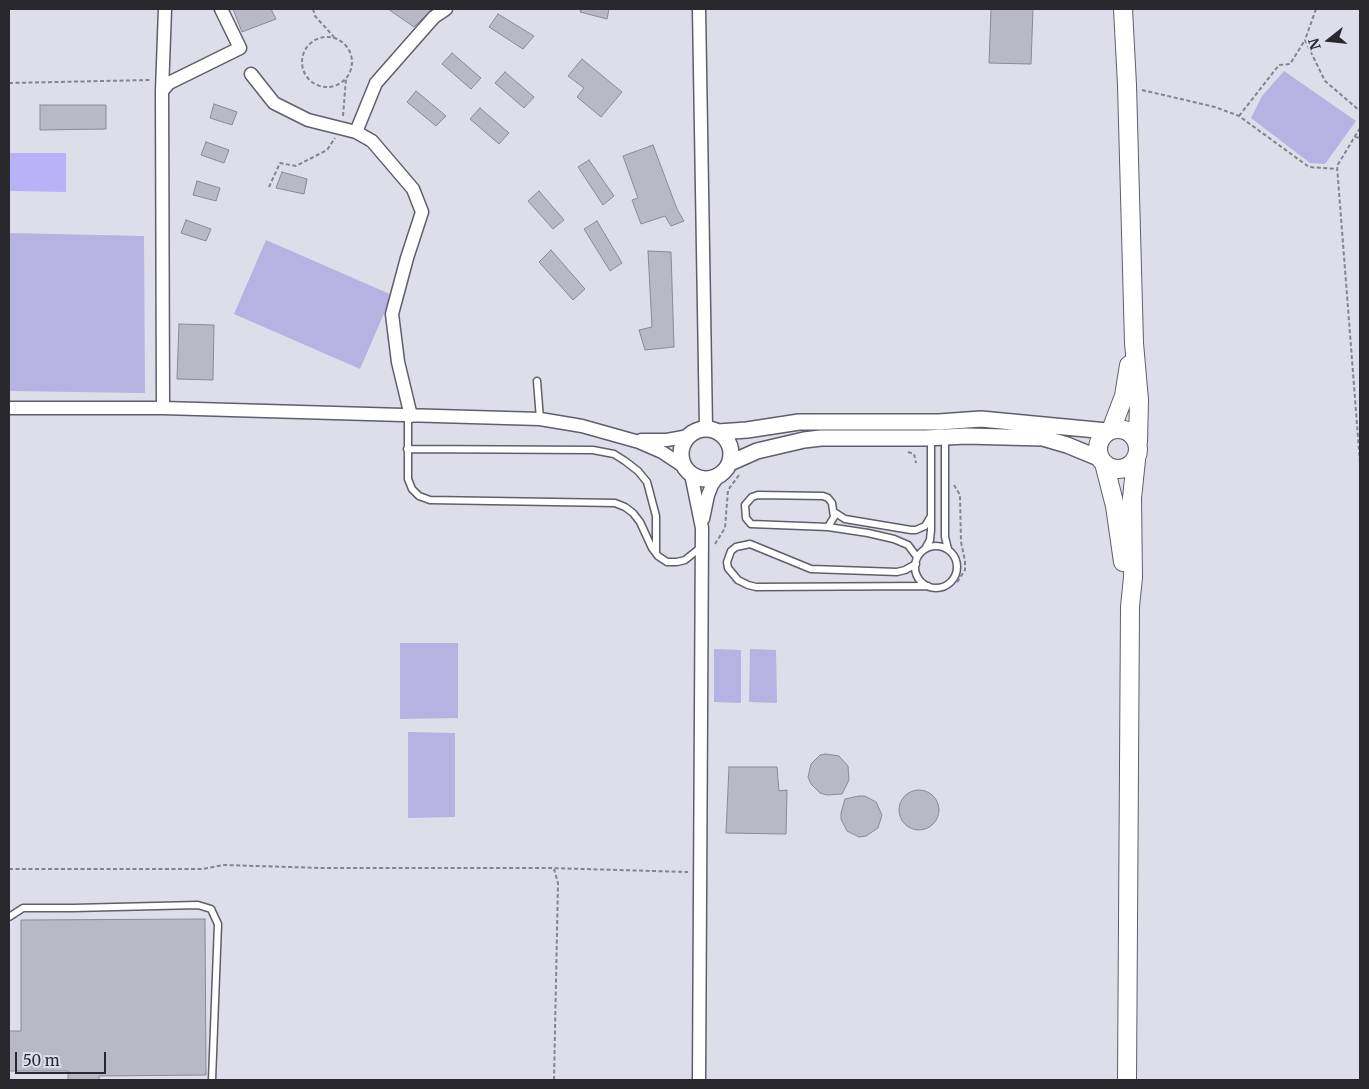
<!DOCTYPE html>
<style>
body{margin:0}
#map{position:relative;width:1369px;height:1089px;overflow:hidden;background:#dedeeb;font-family:Merriweather,serif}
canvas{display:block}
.frame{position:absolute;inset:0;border:10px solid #28282d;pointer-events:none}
.north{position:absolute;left:1304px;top:15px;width:50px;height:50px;-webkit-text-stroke:4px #dedeeb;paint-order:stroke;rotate:254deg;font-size:14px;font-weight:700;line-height:20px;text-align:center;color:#28282d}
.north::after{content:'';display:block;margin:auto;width:18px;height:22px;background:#28282d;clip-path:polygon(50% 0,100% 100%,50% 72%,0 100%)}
.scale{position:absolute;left:15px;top:1052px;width:91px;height:22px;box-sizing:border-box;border:2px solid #28282d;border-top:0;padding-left:6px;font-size:15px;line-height:18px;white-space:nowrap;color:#28282d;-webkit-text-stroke:4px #dedeeb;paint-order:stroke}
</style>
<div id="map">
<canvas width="1369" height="1089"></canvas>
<div class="frame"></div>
<div class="north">N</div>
<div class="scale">50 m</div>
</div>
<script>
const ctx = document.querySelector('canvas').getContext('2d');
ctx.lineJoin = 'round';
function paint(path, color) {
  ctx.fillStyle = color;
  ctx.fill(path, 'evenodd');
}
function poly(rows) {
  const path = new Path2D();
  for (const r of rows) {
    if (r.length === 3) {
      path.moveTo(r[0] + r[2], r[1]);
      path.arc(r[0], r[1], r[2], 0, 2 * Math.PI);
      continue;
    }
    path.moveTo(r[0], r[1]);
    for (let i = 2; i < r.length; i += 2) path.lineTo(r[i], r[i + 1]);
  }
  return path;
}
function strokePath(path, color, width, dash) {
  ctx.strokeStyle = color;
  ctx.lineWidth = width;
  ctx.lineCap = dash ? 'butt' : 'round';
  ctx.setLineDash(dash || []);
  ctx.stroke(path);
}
paint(poly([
 [1284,71,1356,121,1325,164,1310,163,1251,118,1262,96],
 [9,233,144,236,145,393,9,391],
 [266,240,392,295,360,369,234,314],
 [400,643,458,643,458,718,400,719],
 [714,649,741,650,741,703,714,702],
 [750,649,776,650,777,703,749,702],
 [408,732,455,733,455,817,408,818]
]), '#b6b2e2');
paint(poly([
 [9,153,66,153,66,192,9,191]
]), '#b9b2f8');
const building = poly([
 [233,9,271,9,276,19,242,32,233,9],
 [388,9,432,9,414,27,388,9],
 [581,9,609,9,607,19,580,12,581,9],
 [991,9,1033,9,1031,64,989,63,991,9],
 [498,14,534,36,523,49,489,27,498,14],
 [452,53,481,78,471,89,442,64,452,53],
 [582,59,622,92,601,117,577,97,584,88,568,76,582,59],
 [505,72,534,97,524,108,495,83,505,72],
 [416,91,446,116,436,126,407,102,416,91],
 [214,104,237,112,232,125,210,118,214,104],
 [40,105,106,105,106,129,40,130,40,105],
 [480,108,509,133,499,144,470,119,480,108],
 [206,142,229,150,224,163,201,155,206,142],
 [653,145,677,209,684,221,671,226,665,216,641,224,632,200,638,198,623,156,653,145],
 [589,160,614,196,603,205,578,167,589,160],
 [282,172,307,179,304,194,276,188,282,172],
 [197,181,220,188,216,201,193,195,197,181],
 [539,191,564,220,553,229,528,201,539,191],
 [186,220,211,229,206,241,181,233,186,220],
 [597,221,622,263,610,271,584,229,597,221],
 [551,250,585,289,573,300,539,262,551,250],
 [648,251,671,252,674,347,645,350,639,330,652,327,648,251],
 [179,324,214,325,213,380,177,379,179,324],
 [826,754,839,756,848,766,849,780,842,794,827,795,820,793,811,784,808,777,811,764,820,755,826,754],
 [729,767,777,767,779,791,787,790,786,834,726,833,729,767],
 [919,810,20],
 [859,796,865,796,876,802,882,815,878,828,866,836,859,837,847,831,841,819,841,813,845,799,859,796],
 [205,919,206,1075,99,1076,99,1080,68,1080,68,1071,9,1071,9,1031,21,1031,21,920,205,919]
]);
paint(building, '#b9b8c5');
strokePath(building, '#8a8996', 1);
const service = poly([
 [537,381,540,419],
 [408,416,408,479,412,489,419,496,430,500,615,503,625,507,633,513,640,522,652,548,658,556,667,562,677,562,685,560,700,548],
 [945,436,945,537,948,549],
 [407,449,593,450,614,454,625,461,638,471,647,482,656,516,656,553],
 [758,495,823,496,828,498,832,503,834,517,828,527,751,524,746,518,745,505,752,497,758,495],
 [834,512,845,519,911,530,916,530,925,526,931,516],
 [828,527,868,533,894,539,908,545,917,557],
 [936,567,21],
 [925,549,930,540,931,530,931,439],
 [916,564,905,570,897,572,811,569,750,544,736,547,731,551,727,562,728,568,738,580,748,585,756,587,928,586],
 [9,917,23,908,74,908,198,905,211,909,218,924,212,1080]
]);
const minor = poly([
 [699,9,706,428],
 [251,74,274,103,308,120,356,132,372,141,413,189,422,212,407,258,392,314,398,362,411,416],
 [162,91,169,83,240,48,221,9],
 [356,132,376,83,434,17,446,9],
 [9,408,163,408,540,419,582,426,639,442,662,452,686,468],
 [163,408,162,91,165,9],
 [641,440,667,440,689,436],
 [691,474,702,528,699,1080],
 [703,519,708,495,712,485,719,475]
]);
const tertiary = poly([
 [706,454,25],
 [718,432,747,430,799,422,939,422,981,419,1107,431],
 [730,463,757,451,804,440,821,438,925,438,966,436,1043,438,1067,445,1101,459]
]);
const secondary = poly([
 [1123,9,1127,85,1134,343,1139,400,1138,442],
 [1118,449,20],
 [1111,430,1124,396,1129,365],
 [1104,463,1115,506,1123,562],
 [1127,1080,1130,607,1133,577,1132,498,1136,460]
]);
strokePath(service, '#5f5e6a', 9);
strokePath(minor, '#5f5e6a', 15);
strokePath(tertiary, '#5f5e6a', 18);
strokePath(secondary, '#5f5e6a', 20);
strokePath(poly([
 [313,9,315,16,334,37],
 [1316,9,1305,40,1325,81,1360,111],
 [327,62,25],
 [9,83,150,80],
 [1142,90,1215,107,1239,116,1309,167,1336,169],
 [343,116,346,79],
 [1239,116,1279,65,1290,64,1305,40],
 [1360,128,1337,166,1360,463],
 [1355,137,1360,138],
 [269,187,280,163,296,166,327,150,335,138],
 [908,452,914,454,916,463],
 [954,485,960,495,961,542,965,561,965,570,956,584],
 [715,544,725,528,728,490,739,475],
 [9,869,202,869,224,865,322,868,550,868,688,872],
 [554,1080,558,883,554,869]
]), '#84848d', 2, [4, 2.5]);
strokePath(service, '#fff', 6);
strokePath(minor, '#fff', 12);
strokePath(tertiary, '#fff', 15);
strokePath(secondary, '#fff', 18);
</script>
